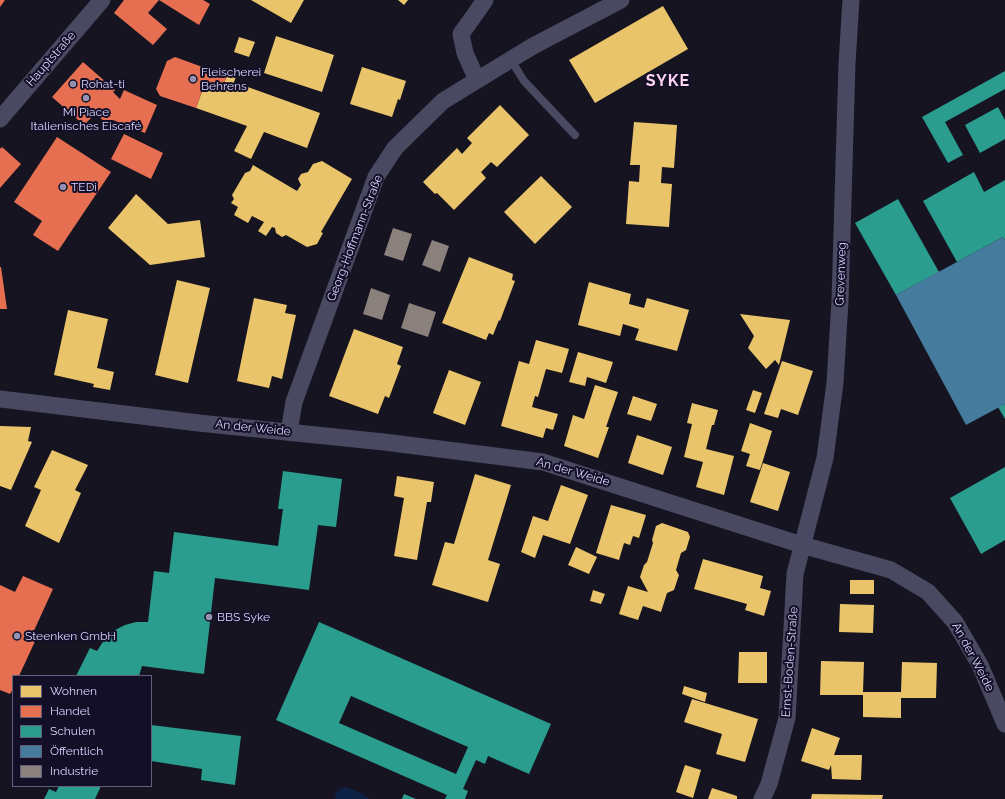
<!DOCTYPE html>
<meta charset="utf-8">
<style>
body{margin:0}
#map{position:relative;width:1005px;height:799px;overflow:hidden;background:#161421;font-family:Raleway,sans-serif}
canvas{display:block}
.legend{position:absolute;left:12px;top:675px;width:140px;height:112px;box-sizing:border-box;background:#130f26;border:1px solid #625e7d;margin:0;padding:5px 7px;list-style:none;font-size:12px;color:#d9d4ff}
.legend li{display:flex;align-items:center;gap:8px;height:20px}
.legend b{width:20px;border:1px solid #625e7d}
</style>
<div id="map">
<canvas width="1005" height="799"></canvas>
<ul class="legend">
<li><b style="height:11px;background:#e9c46a"></b>Wohnen</li>
<li><b style="height:11px;background:#e76f51"></b>Handel</li>
<li><b style="height:11px;background:#2a9d8f"></b>Schulen</li>
<li><b style="height:11px;background:#457b9d"></b>Öffentlich</li>
<li><b style="height:11px;background:#8a817c"></b>Industrie</li>
</ul>
</div>
<script>
const ctx = document.querySelector('canvas').getContext('2d');
ctx.lineJoin = 'round';
function paint(path, color) {
  ctx.fillStyle = color;
  ctx.fill(path, 'evenodd');
}
function poly(rows) {
  const path = new Path2D();
  for (const r of rows) {
    path.moveTo(r[0], r[1]);
    for (let i = 2; i < r.length; i += 2) path.lineTo(r[i], r[i + 1]);
  }
  return path;
}
function strokePath(path, color, width, dash) {
  ctx.strokeStyle = color;
  ctx.lineWidth = width;
  ctx.lineCap = dash ? 'butt' : 'round';
  ctx.setLineDash(dash || []);
  ctx.stroke(path);
}
function drawText(font, color, halo, rows, align = 'center') {
  ctx.font = font + ' Raleway,sans-serif';
  ctx.lineWidth = 4;
  ctx.setLineDash([]);
  ctx.textBaseline = 'middle';
  ctx.strokeStyle = halo;
  ctx.fillStyle = color;
  for (const [text, x, y, turn = 0] of rows) {
    ctx.save();
    ctx.translate(x, y);
    ctx.rotate((+turn || 0) * Math.PI / 180);
    ctx.textAlign = isNaN(turn) ? turn : align;
    if (halo) ctx.strokeText(text, 0, 0);
    ctx.fillText(text, 0, 0);
    ctx.restore();
  }
}
paint(poly([
 [347,787,361,793,370,799,335,799,336,792,341,788]
]), '#0d2144');
paint(poly([
 [251,0,304,0,291,23],
 [398,0,408,0,404,5],
 [663,6,688,49,595,103,569,60],
 [276,36,334,55,322,92,264,73],
 [239,37,255,42,249,57,234,52],
 [362,67,406,81,400,100,398,99,392,117,350,104],
 [229,71,237,74,234,82,320,113,307,148,264,132,251,159,234,151,247,126,196,108,205,83,222,88],
 [500,105,529,135,497,167,491,162,481,172,486,178,454,210,437,193,435,194,423,182,457,148,462,154,472,143,467,138],
 [634,122,677,125,674,168,662,167,661,183,672,184,669,227,626,224,629,181,639,182,640,165,630,165],
 [322,161,352,179,321,232,323,233,317,244,307,247,286,235,282,237,276,233,275,228,272,227,266,236,258,231,264,222,252,216,248,223,234,215,238,207,231,203,234,199,232,195,245,173,250,171,253,165,297,191,301,185,298,179,301,174,308,172,313,164],
 [541,176,572,207,535,244,504,212],
 [136,194,168,224,200,220,205,257,150,265,108,228],
 [469,257,513,274,512,280,515,281,500,321,499,320,493,335,489,333,486,340,442,323],
 [177,280,210,288,188,383,155,375],
 [589,282,631,294,629,304,644,308,647,298,689,310,677,351,635,340,639,329,623,324,620,336,578,325],
 [254,298,287,305,285,313,296,315,282,379,272,376,269,388,237,381],
 [68,310,108,319,97,368,114,372,110,390,93,387,94,384,54,375],
 [740,314,790,320,779,365,775,360,766,369,748,348,754,336],
 [354,329,403,347,397,364,401,366,389,398,385,396,378,414,329,396],
 [536,340,569,349,562,373,546,369,538,397,535,396,532,407,558,414,553,430,546,428,543,438,501,426,519,361,529,364],
 [578,352,613,362,606,383,587,377,585,386,569,382],
 [782,361,813,371,798,415,781,409,778,418,764,414],
 [449,370,481,382,465,425,433,413],
 [595,385,618,392,606,427,609,427,598,458,564,446,573,415,584,419],
 [753,390,762,393,755,413,746,410],
 [633,396,657,404,651,421,627,414],
 [692,403,718,410,714,425,712,425,706,449,734,456,724,495,696,487,703,462,684,457,692,424,687,423],
 [750,423,772,431,760,470,746,466,750,454,741,451],
 [0,426,31,427,28,441,32,442,11,490,0,486],
 [637,435,672,447,663,475,628,463],
 [52,450,88,465,75,490,81,493,59,543,25,526,41,490,34,487],
 [763,463,790,472,778,511,750,502],
 [475,474,511,485,488,560,500,564,488,602,432,585,445,542,454,544],
 [397,476,434,482,431,502,427,502,417,560,394,556,404,498,394,496],
 [561,485,588,495,570,544,543,535,535,558,521,552,533,516,548,521],
 [611,505,646,515,639,538,633,536,630,545,624,543,619,560,596,553],
 [662,523,688,532,690,537,686,550,681,553,676,570,679,575,674,590,667,593,661,612,643,606,638,620,619,614,628,586,648,592,640,577,644,565,647,562,653,543,652,540,656,526],
 [576,547,597,557,589,574,568,565],
 [703,559,763,576,760,588,771,591,764,616,745,610,747,604,694,589],
 [850,580,874,580,874,594,850,594],
 [593,590,605,594,601,604,590,601],
 [840,604,874,605,873,633,839,632],
 [739,652,767,652,767,683,738,683],
 [821,661,864,662,863,692,901,692,902,662,937,663,936,698,901,698,901,718,863,717,863,695,820,695],
 [684,686,707,693,705,702,682,694],
 [692,699,758,719,745,762,716,754,722,734,684,722],
 [812,728,840,738,834,755,862,755,861,780,832,779,831,765,829,770,801,761],
 [685,765,701,770,693,798,676,792],
 [712,788,737,796,737,799,708,799],
 [812,794,883,795,882,799,811,799]
]), '#e9c46a');
paint(poly([
 [0,0,5,0,0,7],
 [124,0,159,0,148,13,167,29,153,45,114,13],
 [159,0,203,0,210,4,199,25],
 [175,57,227,76,222,88,205,83,196,108,160,96,156,89,167,61],
 [83,62,115,90,113,92,120,99,124,90,157,105,145,133,113,120,104,121,95,114,84,125,52,97],
 [124,134,163,153,151,179,111,159],
 [57,137,111,172,58,251,33,235,42,221,14,202],
 [2,147,21,164,0,188,0,149],
 [0,267,1,267,7,309,0,309],
 [23,576,53,589,32,635,37,637,19,676,13,676,13,689,10,694,0,690,0,585,15,592]
]), '#e76f51');
paint(poly([
 [1005,71,1005,89,945,122,963,155,948,163,922,117],
 [998,107,1005,120,1005,139,980,153,965,125],
 [974,172,984,192,1005,180,1005,240,1003,237,957,262,923,201],
 [898,199,939,272,896,295,855,223],
 [1005,404,1005,419,998,407],
 [1005,467,1005,540,981,554,950,498],
 [283,471,342,479,336,527,318,525,309,590,215,578,204,674,142,666,139,676,76,676,90,648,97,651,106,637,115,630,125,625,136,622,148,622,154,571,169,573,174,532,278,546,283,509,278,509],
 [319,622,551,724,529,774,488,756,485,764,476,760,463,789,468,791,465,799,445,799,447,795,276,720],
 [351,696,468,747,456,774,339,723],
 [151,725,241,736,235,785,201,780,202,769,151,761],
 [59,786,101,786,95,799,44,799,49,789,56,792],
 [404,794,416,799,402,799]
]), '#2a9d8f');
paint(poly([
 [1003,237,1005,240,1005,404,966,425,896,295]
]), '#457b9d');
paint(poly([
 [393,228,412,234,403,261,384,255],
 [432,240,449,246,440,272,422,265],
 [371,288,390,295,382,320,363,314],
 [409,303,436,312,428,337,401,328]
]), '#8a817c');
strokePath(poly([
 [511,60,524,81,575,135]
]), '#4a4962', 8);
strokePath(poly([
 [477,80,465,53,461,34,485,0],
 [0,119,102,0],
 [0,399,199,423,384,442,543,462,802,545,891,570,928,592,955,622,980,665,1005,724],
 [289,432,294,402,376,177,395,148,443,101,533,46,621,0],
 [762,799,769,784,787,718,795,574,825,458,835,383,840,301,847,63,851,0]
]), '#4a4962', 17);
for (const [x, y, r, color] of [
 [193,79,4,"#9591b1"],
 [73,84,4,"#9591b1"],
 [86,98,4,"#9591b1"],
 [63,187,4,"#9591b1"],
 [209,617,4,"#9591b1"],
 [17,636,4,"#9591b1"]
]) {
  const dot = new Path2D();
  dot.arc(x, y, r, 0, 2 * Math.PI);
  ctx.fillStyle = color;
  ctx.fill(dot);
  strokePath(dot, '#130f26', 1.5);
}
drawText('12px', '#d9d4ff', '#130f26', [
 ["Hauptstraße",51,59,-49],
 ["Georg-Hoffmann-Straße",355,238,-69],
 ["Grevenweg",841,274,-88],
 ["An der Weide",253,428,6],
 ["An der Weide",573,472,16],
 ["An der Weide",973,657,62],
 ["Ernst-Boden-Straße",790,662,-86]
]);
drawText('12px', '#d9d4ff', '#130f26', [
 ["Fleischerei",201,72],
 ["Behrens",201,86],
 ["Rohat-ti",81,84],
 ["Mi Piace",86,112,"center"],
 ["Italienisches Eiscafé",86,126,"center"],
 ["TEDi",71,187],
 ["BBS Syke",217,617],
 ["Steenken GmbH",25,636]
], 'left');
ctx.letterSpacing = '1px';
drawText('bold 16px', '#ffd6f0', '#130f26', [
 ["SYKE",668,81]
]);
ctx.letterSpacing = '0px';
</script>
